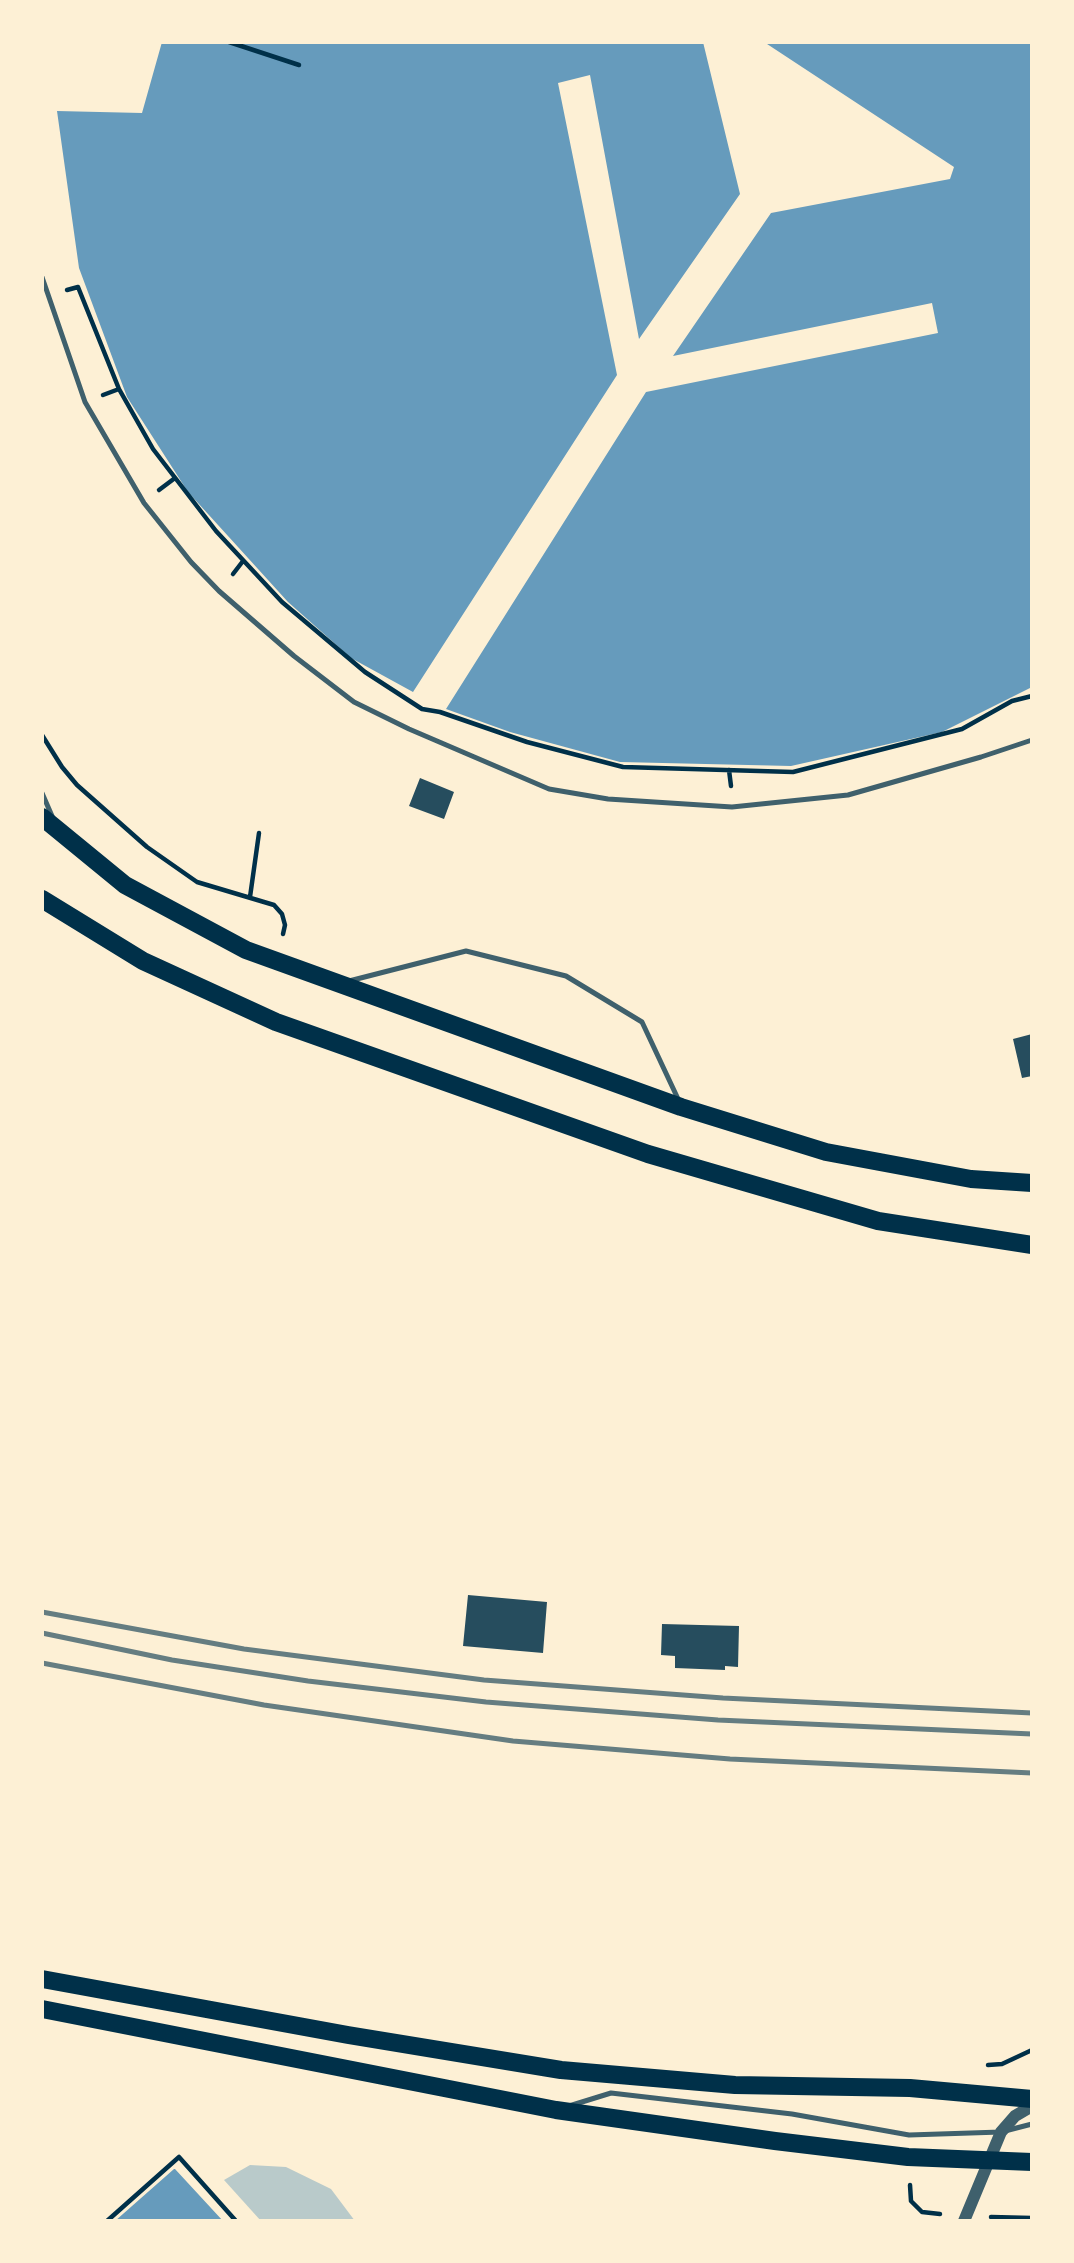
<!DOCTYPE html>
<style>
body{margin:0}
#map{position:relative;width:1074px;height:2263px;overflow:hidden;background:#fdf0d5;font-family:"Titillium Web",sans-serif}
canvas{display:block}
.frame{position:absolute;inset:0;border:44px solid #fdf0d5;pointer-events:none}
</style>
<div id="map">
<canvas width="1074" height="2263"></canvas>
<div class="frame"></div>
</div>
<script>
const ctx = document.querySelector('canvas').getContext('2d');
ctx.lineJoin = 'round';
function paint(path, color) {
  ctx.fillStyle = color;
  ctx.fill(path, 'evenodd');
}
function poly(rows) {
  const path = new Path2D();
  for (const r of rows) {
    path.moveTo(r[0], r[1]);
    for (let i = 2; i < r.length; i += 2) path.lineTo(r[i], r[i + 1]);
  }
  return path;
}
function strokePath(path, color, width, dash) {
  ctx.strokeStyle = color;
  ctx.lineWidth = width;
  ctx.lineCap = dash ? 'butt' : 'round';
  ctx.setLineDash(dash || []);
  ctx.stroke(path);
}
paint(poly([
 [250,2165,286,2167,331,2189,355,2221,261,2221,224,2180]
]), '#b9caca');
paint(poly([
 [162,42,703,42,740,194,639,339,590,75,558,83,617,375,413,692,351,658,288,602,188,492,127,397,79,268,57,111,142,113],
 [764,42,1032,42,1032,687,942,732,791,766,620,762,510,732,446,709,646,392,938,333,932,303,673,356,771,213,950,179,954,167],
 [175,2169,223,2221,115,2221,174,2169]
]), '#669bbc');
paint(poly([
 [420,778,454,792,444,819,409,806],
 [1032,1034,1032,1076,1022,1078,1013,1039],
 [468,1595,547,1602,543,1653,463,1646],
 [662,1624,739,1626,738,1667,725,1666,725,1670,675,1668,675,1656,661,1655]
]), '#264d5e');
strokePath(poly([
 [229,42,299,65],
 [67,290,78,287,119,389,153,449,216,531,282,602,365,672,422,709,440,712,527,742,623,767,793,772,962,729,1012,701,1032,696],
 [103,395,119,389],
 [159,490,175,478],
 [233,574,243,561],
 [42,735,62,767,77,785,147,847,197,882,274,905,282,914,285,925,283,934],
 [729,770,731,786],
 [250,897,259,833],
 [988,2065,1002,2064,1032,2050],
 [910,2185,911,2201,922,2212,940,2214],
 [991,2217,1032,2218],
 [107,2221,179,2157,236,2221]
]), '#003049', 4.5);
strokePath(poly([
 [42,277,85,402,144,503,191,562,219,591,294,656,354,702,409,729,549,789,608,799,732,807,848,795,981,757,1032,740],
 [42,793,52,816],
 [349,981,466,951,566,976,642,1022,679,1101],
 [569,2106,611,2093,792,2114,909,2135,1001,2132,1032,2124]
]), '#3f606c', 5);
strokePath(poly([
 [964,2221,1001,2132,1015,2116,1032,2106]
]), '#3f606c', 12);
strokePath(poly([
 [42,817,125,885,246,950,681,1107,826,1152,971,1179,1032,1183],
 [42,899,143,961,276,1022,648,1154,878,1221,1032,1245],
 [42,1979,348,2035,561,2070,735,2085,910,2088,1032,2099],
 [42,2009,556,2110,775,2141,908,2157,1032,2162]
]), '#003049', 18);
strokePath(poly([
 [42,1612,244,1649,484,1680,723,1698,1032,1713],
 [42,1633,172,1660,308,1681,486,1702,718,1720,1032,1734],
 [42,1663,264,1705,513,1741,730,1759,1032,1773]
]), '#657d81', 5);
</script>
